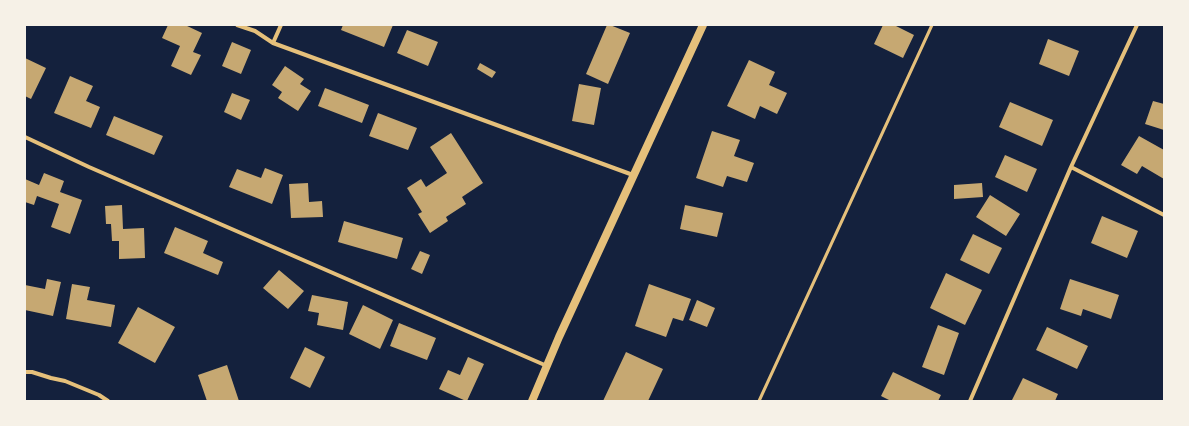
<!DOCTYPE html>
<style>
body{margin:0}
#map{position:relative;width:1189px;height:426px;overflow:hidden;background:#14213d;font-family:"DejaVu Sans",sans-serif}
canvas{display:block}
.frame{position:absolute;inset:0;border:26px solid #f6f1e7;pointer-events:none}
</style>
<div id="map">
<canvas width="1189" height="426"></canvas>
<div class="frame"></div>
</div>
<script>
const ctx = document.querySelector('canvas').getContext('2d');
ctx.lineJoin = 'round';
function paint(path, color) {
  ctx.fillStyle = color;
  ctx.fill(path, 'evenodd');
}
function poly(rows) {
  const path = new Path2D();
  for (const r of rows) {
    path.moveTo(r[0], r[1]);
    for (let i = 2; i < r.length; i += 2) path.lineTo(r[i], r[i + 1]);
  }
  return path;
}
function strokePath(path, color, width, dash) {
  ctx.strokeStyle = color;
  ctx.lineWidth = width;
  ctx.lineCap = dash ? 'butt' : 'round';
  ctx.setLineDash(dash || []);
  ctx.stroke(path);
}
paint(poly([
 [168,25,185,25,202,33,193,52,201,55,191,75,171,66,180,46,162,38],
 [343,25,393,25,384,47,341,30],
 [607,25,610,25,630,33,608,84,586,74],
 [883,25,894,25,914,35,903,58,874,44],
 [407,30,438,42,428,66,397,53],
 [1048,39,1079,51,1069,76,1039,64],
 [232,42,251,50,241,74,222,66],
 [25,58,46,68,31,99,25,96],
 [749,60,775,72,769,85,787,93,777,114,760,106,755,119,727,106],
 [480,63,496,72,492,78,477,69],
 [285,66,304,79,300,84,311,91,298,111,278,98,282,92,272,85],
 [70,76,93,86,86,101,100,107,91,128,54,113],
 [579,84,601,88,594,125,572,121],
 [325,88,369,105,362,123,318,106],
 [232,93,250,100,241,120,224,112],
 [1153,101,1164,104,1164,130,1145,124],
 [1010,102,1053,120,1042,146,999,127],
 [378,113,417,128,408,150,369,136],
 [114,116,163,136,154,155,106,135],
 [712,131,740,140,734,156,754,163,747,182,727,176,723,187,696,178],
 [451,133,483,183,462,197,466,204,446,217,448,221,430,233,418,214,422,212,407,188,421,179,426,187,447,173,430,147],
 [1139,136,1164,150,1164,179,1142,166,1137,174,1121,165],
 [1005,155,1037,169,1027,192,995,177],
 [265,168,283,175,272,204,229,187,237,169,261,178],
 [44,173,64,181,60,192,82,200,70,234,51,227,59,204,37,196,34,205,25,202,25,179,39,185],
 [308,183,309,202,322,201,323,217,291,218,289,184],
 [982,183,983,197,954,199,954,185],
 [990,195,1020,214,1006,236,976,217],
 [122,205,123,229,144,228,145,258,119,259,119,241,112,241,111,224,106,224,105,206],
 [685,205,723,213,717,237,680,229],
 [1102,216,1138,231,1127,258,1091,243],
 [344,221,403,238,397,259,338,242],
 [175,227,208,241,203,253,223,262,218,275,164,253],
 [973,234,1002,248,989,274,960,260],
 [420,251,430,255,422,274,411,269],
 [279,270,304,291,288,309,263,288],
 [946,273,982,290,965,325,930,308],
 [47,279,61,282,53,316,25,310,25,285,45,289],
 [1070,279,1119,295,1111,319,1083,309,1081,316,1060,309],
 [72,284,90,287,87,300,115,305,111,327,66,319],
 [649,284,691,299,683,321,673,318,666,337,635,326],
 [312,295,348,302,343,330,317,325,319,313,308,311],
 [697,300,715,308,707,327,689,320],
 [363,305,393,320,380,349,349,334],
 [138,307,175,327,155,363,118,343],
 [399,323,436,338,427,360,390,346],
 [938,325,959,333,944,375,922,367],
 [1047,327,1088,346,1077,369,1036,350],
 [305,347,325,357,310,388,290,378],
 [626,352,663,369,648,401,603,401],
 [468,357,484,364,467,401,466,401,439,389,448,370,460,375],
 [227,365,239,401,207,401,198,375],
 [893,372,941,395,938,401,891,401,881,396],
 [1023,378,1058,394,1055,401,1012,400]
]), '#c6a872');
strokePath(poly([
 [759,401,932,25]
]), '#e5c07b', 3);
strokePath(poly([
 [237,25,255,31,273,43,633,175],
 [273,43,281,25],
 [25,137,89,167,547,366],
 [1071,167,1164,215],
 [25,372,32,372,51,378,65,381,99,395,108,401],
 [970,401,1071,167,1137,25]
]), '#e5c07b', 4);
strokePath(poly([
 [532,401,559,337,703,25]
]), '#e5c07b', 8);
</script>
